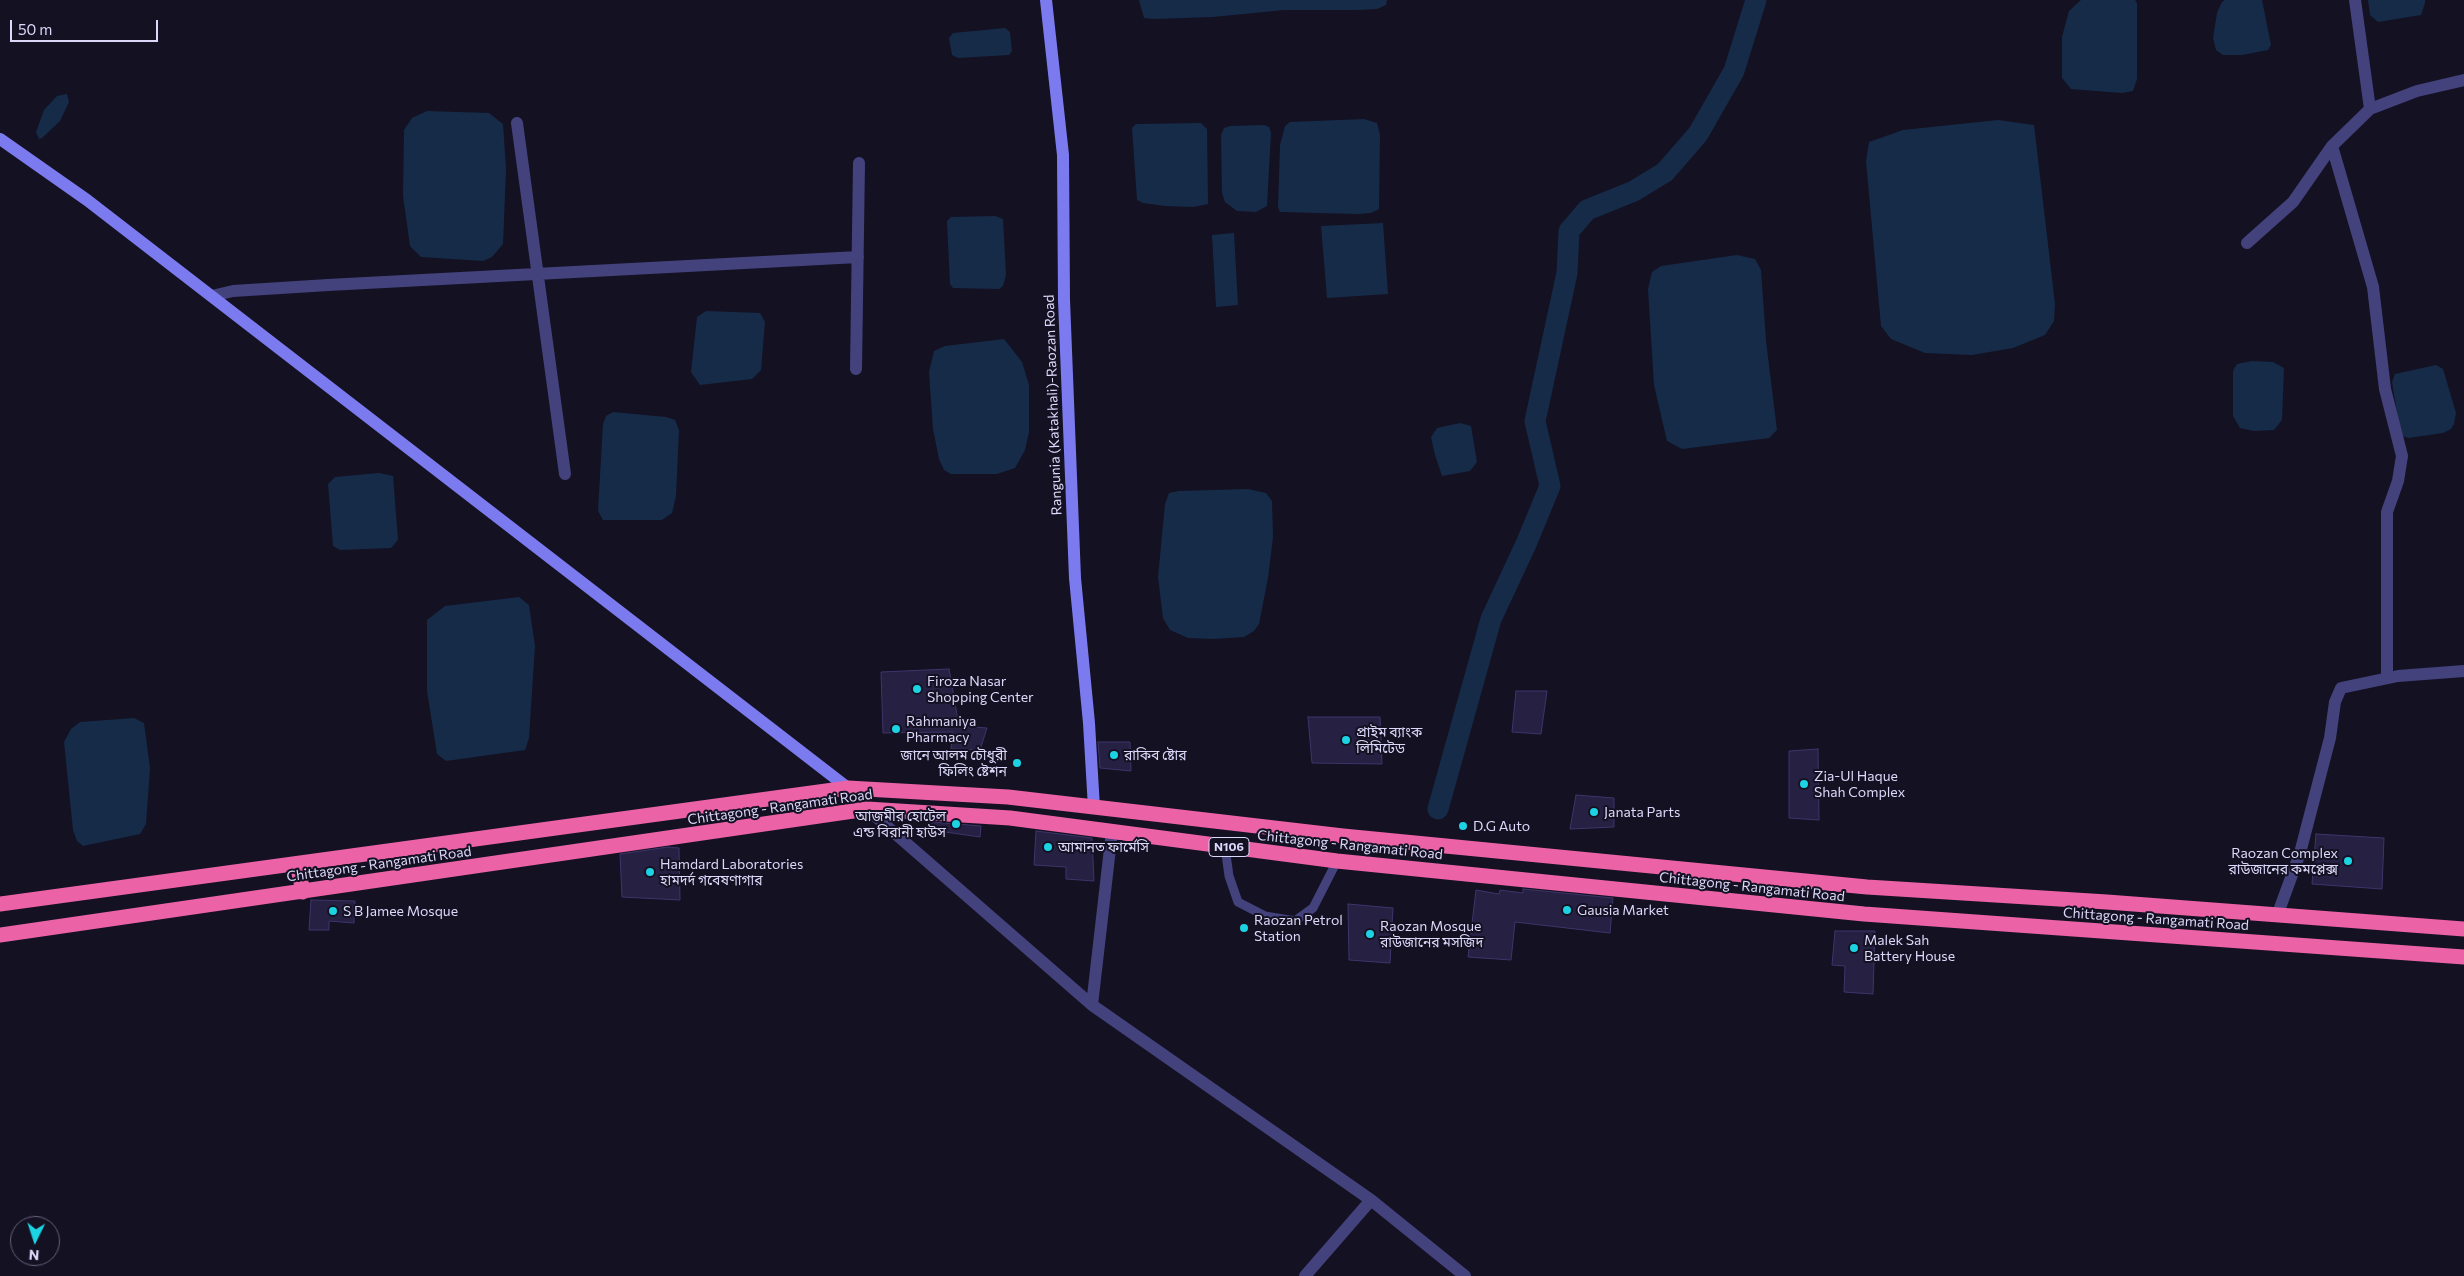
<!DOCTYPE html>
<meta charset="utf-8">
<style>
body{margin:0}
#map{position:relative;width:2464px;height:1276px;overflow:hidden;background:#141123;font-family:Commissioner,sans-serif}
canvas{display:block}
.north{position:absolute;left:10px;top:1216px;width:50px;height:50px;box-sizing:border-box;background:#141123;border:1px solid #646179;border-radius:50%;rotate:184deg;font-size:14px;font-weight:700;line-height:20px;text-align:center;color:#dcd8fa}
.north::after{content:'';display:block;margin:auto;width:18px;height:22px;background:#1cd3e3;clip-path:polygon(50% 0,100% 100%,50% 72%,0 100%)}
.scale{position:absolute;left:10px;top:20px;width:148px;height:22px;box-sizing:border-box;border:2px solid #dcd8fa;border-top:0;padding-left:6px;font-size:15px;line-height:18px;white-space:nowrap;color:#dcd8fa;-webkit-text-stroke:4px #141123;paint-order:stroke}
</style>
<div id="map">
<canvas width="2464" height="1276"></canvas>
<div class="north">N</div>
<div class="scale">50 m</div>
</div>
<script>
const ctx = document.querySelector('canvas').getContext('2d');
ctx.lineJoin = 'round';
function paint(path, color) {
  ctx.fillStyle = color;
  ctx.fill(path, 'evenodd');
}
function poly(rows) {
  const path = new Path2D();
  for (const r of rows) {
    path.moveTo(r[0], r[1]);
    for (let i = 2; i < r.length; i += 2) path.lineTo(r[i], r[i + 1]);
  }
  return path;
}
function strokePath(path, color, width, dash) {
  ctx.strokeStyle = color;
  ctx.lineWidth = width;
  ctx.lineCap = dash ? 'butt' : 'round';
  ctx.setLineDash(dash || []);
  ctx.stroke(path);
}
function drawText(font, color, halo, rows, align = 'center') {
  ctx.font = font + ' Commissioner,"Noto Sans Bengali",sans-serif';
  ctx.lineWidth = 4;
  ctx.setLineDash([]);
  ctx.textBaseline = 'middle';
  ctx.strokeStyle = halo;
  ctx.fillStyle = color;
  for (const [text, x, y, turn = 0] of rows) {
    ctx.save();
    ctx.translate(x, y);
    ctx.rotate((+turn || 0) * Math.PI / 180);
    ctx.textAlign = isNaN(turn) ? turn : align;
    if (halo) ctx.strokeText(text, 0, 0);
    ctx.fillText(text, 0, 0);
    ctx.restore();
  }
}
paint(poly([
 [1139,0,1387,0,1386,5,1377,9,1358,10,1284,10,1213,17,1153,19,1144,18],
 [2081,0,2135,0,2137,3,2137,79,2133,91,2122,93,2071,89,2062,78,2062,37,2069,11],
 [2225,0,2262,0,2271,45,2268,50,2242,55,2223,55,2216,50,2213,38,2217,13,2222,2],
 [2368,0,2425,0,2425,3,2421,15,2378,22,2370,15],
 [1005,28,1010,32,1012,51,1009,55,958,58,952,55,949,38,953,33],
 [67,94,69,102,60,121,42,138,39,139,36,132,44,110,57,96],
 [427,111,489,113,503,124,506,169,503,244,492,257,483,261,421,257,410,246,403,196,404,130,412,118],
 [1364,119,1377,123,1380,135,1379,209,1371,213,1358,214,1280,212,1278,207,1280,145,1285,126,1290,122],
 [1998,120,2034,125,2055,304,2054,321,2045,335,2013,348,1972,355,1925,353,1891,339,1881,326,1866,161,1869,142,1903,130],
 [1201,123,1207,129,1208,204,1193,207,1165,206,1143,203,1137,200,1132,128,1136,124],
 [1264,125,1269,127,1271,133,1267,206,1256,212,1237,211,1225,202,1222,193,1221,135,1224,128,1230,126],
 [995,216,1003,219,1006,275,1003,286,999,289,953,288,950,284,947,221,951,217],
 [1383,223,1388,294,1327,298,1321,226],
 [1234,233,1238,305,1216,307,1212,235],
 [1737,255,1755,259,1761,270,1766,341,1777,430,1769,438,1682,449,1667,441,1654,385,1648,289,1652,272,1661,266],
 [706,311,760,313,765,322,761,370,752,379,700,385,691,372,697,317],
 [1004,339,1022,362,1029,385,1029,432,1025,450,1015,468,997,474,951,474,944,470,939,459,933,429,929,372,934,351,945,346],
 [2252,361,2273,362,2284,368,2282,420,2274,430,2254,431,2240,428,2233,416,2233,371,2237,364],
 [2436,365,2443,369,2456,413,2454,424,2451,429,2443,433,2408,438,2403,436,2400,430,2392,382,2395,374],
 [613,412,666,417,675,420,679,430,676,496,672,513,662,520,603,520,598,511,603,424,606,416],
 [1460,423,1471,426,1477,462,1470,471,1442,476,1435,455,1431,437,1437,428],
 [379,473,393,476,398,540,391,548,340,550,333,546,328,484,335,477],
 [1248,489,1266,493,1272,501,1273,537,1268,578,1259,624,1254,631,1244,637,1214,639,1188,638,1170,630,1163,618,1158,577,1165,504,1169,493,1179,491],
 [519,597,529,605,535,646,529,738,525,750,446,761,437,754,427,691,427,620,445,606],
 [134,718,144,723,150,768,146,824,140,834,83,846,77,841,73,830,64,742,71,729,80,722]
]), '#162b48');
strokePath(poly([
 [1438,809,1491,619,1526,544,1550,486,1535,421,1567,273,1569,231,1587,210,1634,191,1665,172,1698,134,1734,71,1756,0]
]), '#162b48', 21);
const building = poly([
 [949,669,959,726,987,728,980,750,951,749,953,732,883,733,881,672,949,669],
 [1516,691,1547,691,1541,734,1512,732,1516,691],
 [1308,717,1380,717,1382,764,1312,763,1308,717],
 [1098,742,1130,742,1131,771,1100,768,1098,742],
 [1818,749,1819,820,1789,818,1789,751,1818,749],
 [1576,795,1614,798,1614,827,1570,829,1576,795],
 [932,822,981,826,980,837,931,830,932,822],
 [1036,831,1092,838,1094,881,1066,879,1066,867,1034,865,1036,831],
 [2316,834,2384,838,2382,889,2312,884,2316,834],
 [668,847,679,848,680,900,622,897,620,854,668,847],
 [1523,889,1613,898,1610,933,1515,922,1511,960,1468,957,1476,890,1499,894,1500,890,1523,893,1523,889],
 [311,900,355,901,354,923,329,921,329,930,309,930,311,900],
 [1348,904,1393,908,1390,963,1349,960,1348,904],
 [1835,931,1875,931,1873,994,1844,992,1845,966,1832,965,1835,931]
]);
paint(building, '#262042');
strokePath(building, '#3e356b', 1);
strokePath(poly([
 [1225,847,1229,876,1238,902,1265,916,1295,921,1313,908,1337,861]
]), '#43427c', 9);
strokePath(poly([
 [2355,0,2370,109],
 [517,123,565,474],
 [2332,146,2373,287,2385,389,2402,456,2398,481,2387,512,2387,677],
 [2247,243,2293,202,2332,146,2370,109,2417,91,2464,80],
 [212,296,233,291,328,285,858,257],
 [856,369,859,163],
 [867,809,1092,1005,1371,1200,1465,1276],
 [2277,916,2300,853,2330,738,2335,702,2341,688,2398,676,2464,671],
 [1092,1005,1112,831],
 [1305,1276,1371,1200]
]), '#43427c', 12);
strokePath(poly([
 [1046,0,1063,155,1064,300,1075,578,1089,723,1094,808],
 [0,139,87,200,848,788]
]), '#7b7bef', 12);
strokePath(poly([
 [297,864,303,892],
 [0,904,848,788,1008,797,1343,836,1867,887,2107,902,2464,929],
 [0,935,867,809,1010,818,1337,861,1864,914,2464,957]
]), '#ec62a7', 15);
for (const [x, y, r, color] of [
 [917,689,5,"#1cd3e3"],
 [896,729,5,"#1cd3e3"],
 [1346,740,5,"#1cd3e3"],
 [1114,755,5,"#1cd3e3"],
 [1017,763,5,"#1cd3e3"],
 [1804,784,5,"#1cd3e3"],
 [1594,812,5,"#1cd3e3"],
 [956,824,5,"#1cd3e3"],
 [1463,826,5,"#1cd3e3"],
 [1048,847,5,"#1cd3e3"],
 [2348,861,5,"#1cd3e3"],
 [650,872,5,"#1cd3e3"],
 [1567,910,5,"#1cd3e3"],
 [333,911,5,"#1cd3e3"],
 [1244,928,5,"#1cd3e3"],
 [1370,934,5,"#1cd3e3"],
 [1854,948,5,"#1cd3e3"]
]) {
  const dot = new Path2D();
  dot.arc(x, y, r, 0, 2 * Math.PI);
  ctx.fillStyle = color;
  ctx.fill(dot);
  strokePath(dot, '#141123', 2);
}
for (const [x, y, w] of [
 [1229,847,40]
]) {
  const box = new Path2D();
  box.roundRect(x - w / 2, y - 9.5, w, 19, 4);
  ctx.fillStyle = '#141123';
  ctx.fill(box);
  strokePath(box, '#dcd8fa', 1);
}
drawText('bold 12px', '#dcd8fa', null, [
 ["N106",1229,847]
]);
drawText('14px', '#dcd8fa', '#141123', [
 ["Rangunia (Katakhali)-Raozan Road",1053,405,-92],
 ["Chittagong - Rangamati Road",780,807,-8],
 ["Chittagong - Rangamati Road",1350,845,6],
 ["Chittagong - Rangamati Road",379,864,-8],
 ["Chittagong - Rangamati Road",1752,887,6],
 ["Chittagong - Rangamati Road",2156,919,4]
]);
drawText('14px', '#dcd8fa', '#141123', [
 ["Firoza Nasar",927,681],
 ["Shopping Center",927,697],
 ["Rahmaniya",906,721],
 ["Pharmacy",906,737],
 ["প্রাইম ব্যাংক",1356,732],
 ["লিমিটেড",1356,748],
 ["জানে আলম চৌধুরী",1007,755,"right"],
 ["ফিলিং ষ্টেশন",1007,771,"right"],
 ["রাকিব ষ্টোর",1124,755],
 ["Zia-Ul Haque",1814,776],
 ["Shah Complex",1814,792],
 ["Janata Parts",1604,812],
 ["আজমীর হোটেল",946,816,"right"],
 ["এন্ড বিরানী হাউস",946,832,"right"],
 ["D.G Auto",1473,826],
 ["আমানত ফার্মেসি",1058,847],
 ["Raozan Complex",2338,853,"right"],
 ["রাউজানের কমপ্লেক্স",2338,869,"right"],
 ["Hamdard Laboratories",660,864],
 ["হামদর্দ গবেষণাগার",660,880],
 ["Gausia Market",1577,910],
 ["S B Jamee Mosque",343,911],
 ["Raozan Petrol",1254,920],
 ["Station",1254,936],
 ["Raozan Mosque",1380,926],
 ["রাউজানের মসজিদ",1380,942],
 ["Malek Sah",1864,940],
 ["Battery House",1864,956]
], 'left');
</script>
